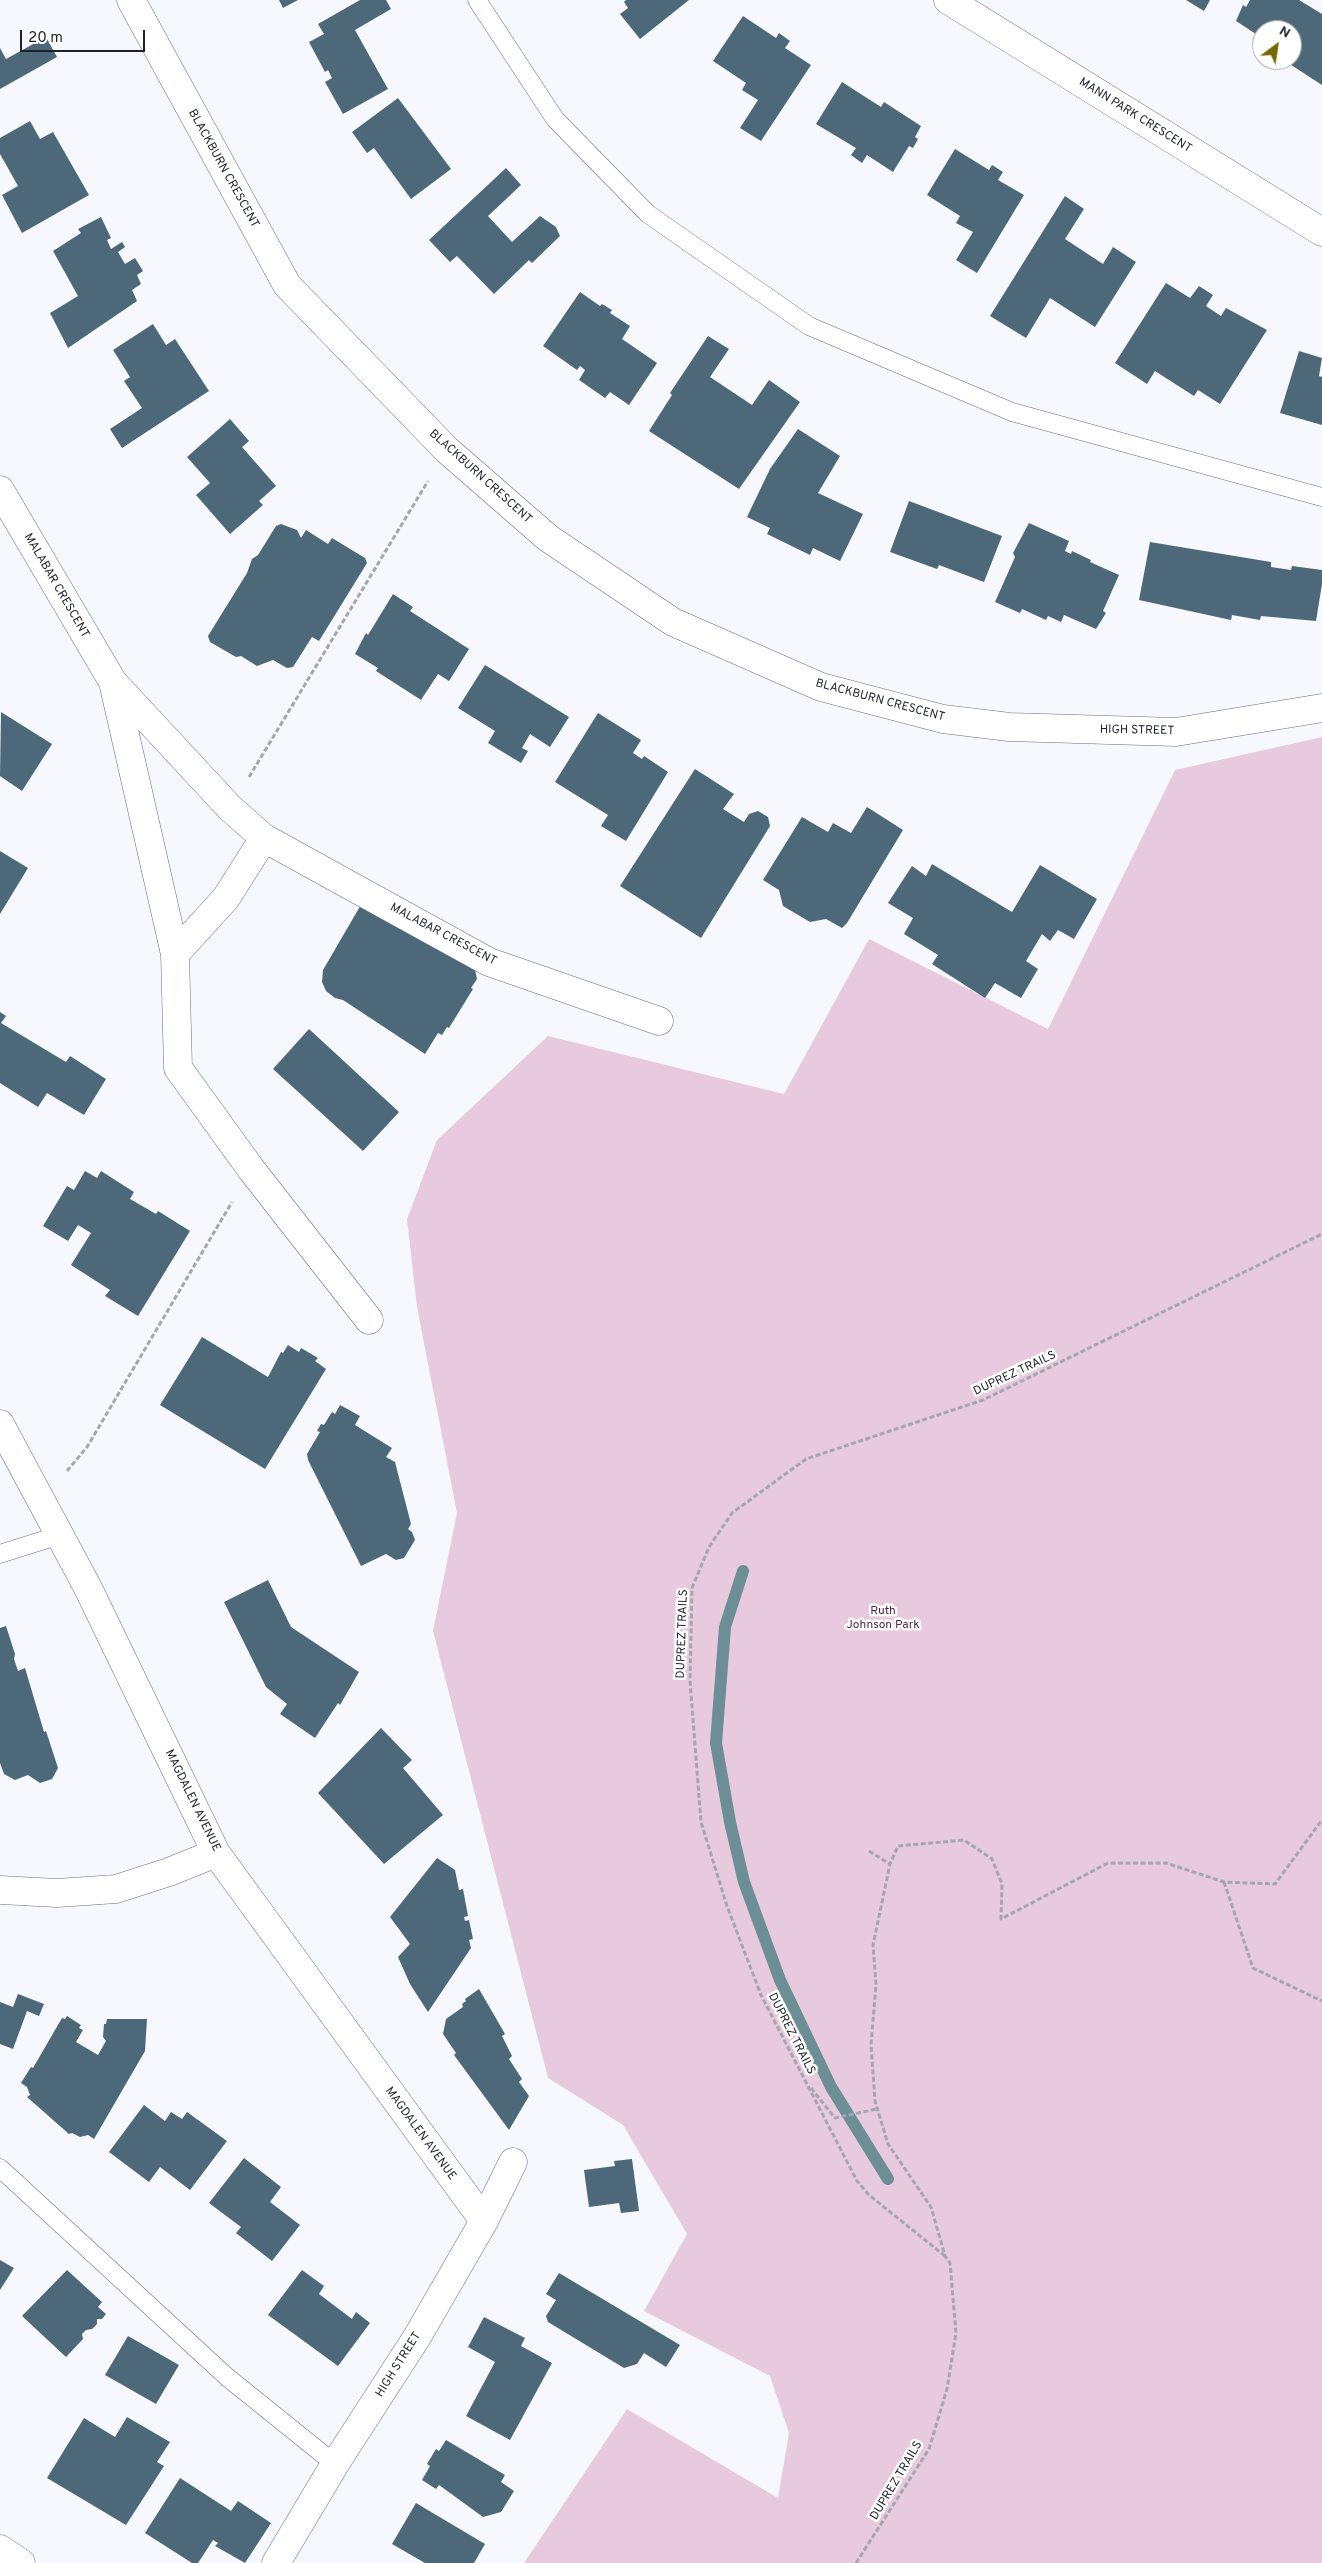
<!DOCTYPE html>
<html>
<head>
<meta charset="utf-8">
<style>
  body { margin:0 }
  #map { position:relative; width:1322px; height:2563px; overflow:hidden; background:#f6f8fe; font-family:Overpass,sans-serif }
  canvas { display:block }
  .north { position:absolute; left:1252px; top:20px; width:50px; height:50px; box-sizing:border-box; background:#fff; border:1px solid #a5a7ab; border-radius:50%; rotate:31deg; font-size:14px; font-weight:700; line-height:20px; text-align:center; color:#1f222d }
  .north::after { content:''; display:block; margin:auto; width:18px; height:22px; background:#756901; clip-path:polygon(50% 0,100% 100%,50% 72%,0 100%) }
  .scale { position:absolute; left:20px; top:30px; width:125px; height:22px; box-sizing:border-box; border:2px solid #1f222d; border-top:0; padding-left:6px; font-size:15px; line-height:18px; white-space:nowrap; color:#1f222d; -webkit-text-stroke:4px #fff; paint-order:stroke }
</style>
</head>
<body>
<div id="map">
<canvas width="1322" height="2563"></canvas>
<div class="north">N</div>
<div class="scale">20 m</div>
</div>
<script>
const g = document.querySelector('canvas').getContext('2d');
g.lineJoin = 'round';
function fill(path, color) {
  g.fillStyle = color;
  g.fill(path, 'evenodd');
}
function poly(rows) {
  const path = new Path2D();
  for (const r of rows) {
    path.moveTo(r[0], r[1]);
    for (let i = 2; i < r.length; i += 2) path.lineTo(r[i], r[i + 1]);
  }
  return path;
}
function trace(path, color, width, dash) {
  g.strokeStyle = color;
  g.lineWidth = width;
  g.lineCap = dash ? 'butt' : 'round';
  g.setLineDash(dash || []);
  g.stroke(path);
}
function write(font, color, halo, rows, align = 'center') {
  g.font = font + ' Overpass,sans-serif';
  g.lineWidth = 5;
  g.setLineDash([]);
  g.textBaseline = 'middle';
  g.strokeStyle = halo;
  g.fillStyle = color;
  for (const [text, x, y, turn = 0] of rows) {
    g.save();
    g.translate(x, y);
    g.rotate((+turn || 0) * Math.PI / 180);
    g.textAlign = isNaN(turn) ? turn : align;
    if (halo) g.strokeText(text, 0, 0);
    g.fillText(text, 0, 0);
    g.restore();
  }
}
fill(poly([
  [1322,737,1322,2563,524,2563,627,2409,778,2498,789,2433,770,2376,644,2311,687,2234,623,2125,548,2078,433,1631,457,1513,417,1307,407,1219,437,1140,548,1036,784,1094,869,939,1048,1029,1175,770]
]), '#e7cadd');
trace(poly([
  [743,1571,725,1627,716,1743,730,1822,744,1882,780,1980,831,2087,888,2179]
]), '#6c8f95', 12);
fill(poly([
  [279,0,298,0,283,8],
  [360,0,386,0,391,9,355,30,388,89,343,114,325,82,332,78,328,70,325,72,309,42,324,34,318,24],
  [626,0,689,0,640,39,620,14,628,8,624,2],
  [1186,0,1210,0,1204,11],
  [1250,0,1299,0,1322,14,1322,85,1285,61,1292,60,1292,30,1262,30,1262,38,1236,21,1243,5,1246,7],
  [743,16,776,38,779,33,790,41,785,48,811,65,761,141,740,128,758,100,742,90,746,83,713,61],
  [46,37,57,57,0,89,0,48,6,59],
  [842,82,881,107,884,102,921,126,915,137,918,139,913,148,909,146,893,172,867,155,862,163,851,155,856,148,816,124],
  [398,98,451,169,411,199,374,148,367,153,352,132],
  [30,121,40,139,53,132,89,195,22,233,2,195,18,186,0,154,0,138],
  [955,149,989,170,992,165,1003,172,998,180,1024,195,977,273,956,260,973,232,956,223,960,216,927,195],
  [506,168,521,185,488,216,512,242,540,216,556,227,560,236,532,263,529,260,494,294,457,256,450,262,429,240],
  [1065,196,1084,209,1065,239,1103,264,1113,247,1136,262,1095,327,1050,298,1026,338,990,316],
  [101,217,111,238,107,240,111,249,122,242,125,247,118,252,125,264,135,258,143,271,137,275,141,284,132,290,137,301,68,348,50,313,78,296,53,251,81,233,78,229],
  [1166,283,1190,298,1199,286,1213,295,1206,306,1221,316,1226,308,1267,330,1220,404,1198,390,1194,396,1155,371,1147,384,1115,363],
  [580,292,600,306,602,304,612,310,610,313,630,326,622,339,657,363,629,405,610,392,605,398,579,380,585,370,580,366,577,370,543,346],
  [153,324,166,345,175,339,209,391,122,448,110,429,142,408,124,381,130,377,113,350],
  [708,336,729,349,710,377,752,405,769,380,800,402,739,489,649,431,672,395,670,393],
  [1299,351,1322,358,1319,376,1322,377,1322,425,1280,413],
  [230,419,249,441,242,447,276,486,259,501,263,505,230,534,196,495,210,483,187,457],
  [798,429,840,456,818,493,863,514,840,561,813,548,810,555,767,534,770,528,747,517,770,469],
  [909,501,1002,536,984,582,939,565,937,569,890,552],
  [1029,523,1069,541,1065,551,1071,554,1072,551,1091,560,1090,562,1119,575,1103,611,1106,613,1096,629,1064,615,1061,622,1048,616,1046,620,1022,609,1020,613,995,602,1015,557,1013,553],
  [281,524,297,530,301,538,306,530,328,544,332,538,365,558,367,563,319,641,312,637,293,667,287,668,273,660,257,666,241,656,236,657,210,642,208,636,247,573,252,559,258,555,276,526],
  [1150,542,1271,562,1271,567,1291,570,1292,566,1322,570,1322,584,1316,621,1261,616,1260,620,1232,615,1231,620,1139,600],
  [393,594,413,607,410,611,469,649,449,681,438,674,421,700,376,671,378,668,355,654,366,633,368,635],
  [485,665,569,717,550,747,530,734,522,748,528,751,521,763,488,743,495,731,458,708],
  [1,712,52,744,22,791,0,776],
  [598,713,641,740,633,753,642,759,644,756,668,772,626,841,601,826,608,815,555,782],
  [695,769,734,794,723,809,744,822,749,814,758,811,768,817,770,826,701,938,620,886],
  [867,807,903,830,847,923,842,928,826,919,810,922,783,906,779,890,763,880,802,817,828,832,833,823,851,833],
  [0,851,28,868,0,914],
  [932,864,1012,912,1040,865,1097,899,1074,939,1058,930,1050,941,1042,934,1026,961,1038,969,1021,998,995,983,985,998,932,964,938,955,904,934,913,918,888,903,912,866,926,876],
  [362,903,423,939,422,941,433,947,435,946,475,970,477,979,471,988,473,989,449,1028,447,1027,442,1035,438,1033,425,1054,343,1000,335,998,326,991,322,982,323,970],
  [0,1012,6,1016,1,1023,66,1062,70,1056,106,1079,84,1115,47,1093,38,1107,0,1083],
  [309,1029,399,1112,363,1151,273,1069],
  [85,1171,97,1178,101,1171,134,1192,130,1199,156,1214,158,1211,190,1231,138,1316,105,1296,110,1290,71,1265,91,1233,78,1225,68,1241,43,1226,67,1186,74,1190],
  [202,1337,268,1377,281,1352,283,1353,288,1345,299,1352,301,1348,318,1358,315,1361,326,1369,265,1469,160,1405],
  [340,1405,360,1416,355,1425,392,1448,386,1457,395,1462,411,1524,408,1529,412,1532,415,1540,404,1558,396,1560,386,1554,361,1566,308,1460,307,1454,320,1432,317,1431,321,1424,324,1425,332,1412,335,1414],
  [268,1580,291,1627,359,1672,340,1705,338,1703,315,1738,280,1714,287,1704,266,1687,224,1602],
  [6,1626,15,1654,14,1659,18,1671,25,1668,44,1732,46,1731,58,1768,52,1779,40,1783,28,1775,15,1780,4,1774,0,1763,0,1628],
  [381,1728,412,1760,403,1768,443,1815,384,1864,318,1793],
  [437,1858,455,1870,459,1890,463,1889,468,1916,464,1917,465,1921,469,1920,473,1939,469,1940,471,1948,428,2012,410,1984,398,1957,410,1944,390,1917],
  [479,1989,505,2034,502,2036,512,2056,509,2059,522,2079,519,2082,529,2096,509,2130,454,2055,456,2053,443,2034,446,2019,463,2007,462,2004,466,2001,465,1999],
  [18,1994,44,2004,39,2016,27,2011,13,2049,0,2044,0,2002,13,2007],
  [67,2016,81,2025,79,2028,83,2030,76,2042,98,2055,106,2041,103,2037,104,2024,106,2024,107,2019,147,2019,145,2051,94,2139,88,2135,80,2137,72,2133,69,2134,27,2097,30,2095,27,2087,21,2083,31,2067,33,2068,62,2018,65,2019],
  [144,2105,165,2121,171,2112,182,2119,187,2112,227,2141,190,2190,160,2167,149,2182,109,2152],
  [244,2158,281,2187,270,2202,300,2225,272,2261,236,2233,241,2227,209,2203],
  [632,2159,639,2211,621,2213,619,2203,589,2207,584,2170,615,2166,614,2161],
  [0,2260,14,2268,0,2290],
  [67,2270,102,2302,98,2307,106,2314,102,2319,97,2319,97,2324,92,2329,86,2330,82,2334,83,2339,66,2357,22,2316],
  [302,2270,324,2286,319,2294,352,2319,356,2312,370,2323,338,2366,268,2315],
  [559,2273,680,2345,666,2367,644,2353,637,2364,624,2368,548,2322,546,2316,556,2300,546,2294],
  [484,2317,525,2338,521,2346,552,2363,510,2440,466,2416,495,2362,468,2347],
  [128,2336,179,2365,156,2404,105,2375],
  [127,2417,170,2442,157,2462,164,2466,126,2525,47,2478,84,2418,115,2437],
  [446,2440,505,2475,501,2482,514,2491,501,2512,483,2517,439,2485,436,2489,422,2480,430,2466,427,2464,436,2449,439,2451],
  [180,2478,231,2511,238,2501,271,2523,245,2563,215,2546,218,2543,213,2540,198,2563,192,2563,145,2533],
  [416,2503,485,2544,474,2563,425,2563,392,2544]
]), '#4d6879');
const service = poly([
  [477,0,555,119,648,214,809,326,1012,412,1322,497],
  [0,1554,60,1535],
  [0,2168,227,2377,335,2464]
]);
const minor = poly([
  [131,0,287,285,447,450,548,538,673,622,821,687,943,719,1009,727,1176,732,1322,708],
  [948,0,1322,232],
  [0,490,113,682,230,808,264,838,226,898,175,954,113,682],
  [264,838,489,962,659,1021],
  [175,954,178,1068,251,1169,369,1320],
  [0,1424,88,1588,216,1853,484,2221],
  [0,1890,57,1893,116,1889,169,1872,216,1853],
  [0,2549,21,2563],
  [276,2563,335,2464,417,2337,484,2221,513,2162]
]);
trace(service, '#666e88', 19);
trace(minor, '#666e88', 29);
trace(poly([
  [249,777,428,481],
  [67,1471,87,1447,232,1202],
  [869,1851,890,1864],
  [1224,1882,1253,1968,1322,2001],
  [811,2088,835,2118,877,2109],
  [945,2256,869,2195,857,2181,761,1995,727,1906,701,1822,690,1681,692,1588,709,1547,732,1513,806,1459,983,1400,1322,1234],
  [856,2563,929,2449,947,2389,956,2333,950,2263,945,2256,931,2207,888,2144,875,2101,871,2045,876,1985,873,1945,890,1864,898,1846,964,1840,992,1859,1002,1884,1001,1919,1108,1863,1166,1863,1224,1882,1275,1884,1322,1820]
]), '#a4a7af', 3, [5, 2.5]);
trace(service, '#fff', 18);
trace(minor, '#fff', 28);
write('12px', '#1f222d', '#fff', [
  ["MANN PARK CRESCENT",1135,116,32],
  ["BLACKBURN CRESCENT",223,169,61],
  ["BLACKBURN CRESCENT",480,477,42],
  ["MALABAR CRESCENT",56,586,60],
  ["BLACKBURN CRESCENT",880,701,15],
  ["HIGH STREET",1137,731,1],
  ["MALABAR CRESCENT",443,935,28],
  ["DUPREZ TRAILS",1015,1374,-25],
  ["DUPREZ TRAILS",683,1634,-88],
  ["MAGDALEN AVENUE",192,1801,64],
  ["DUPREZ TRAILS",791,2034,63],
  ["MAGDALEN AVENUE",420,2134,54],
  ["HIGH STREET",399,2365,-58],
  ["DUPREZ TRAILS",897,2481,-59]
]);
write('12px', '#522546', '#fff', [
  ["Ruth",883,1612],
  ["Johnson Park",883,1626]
]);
</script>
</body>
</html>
